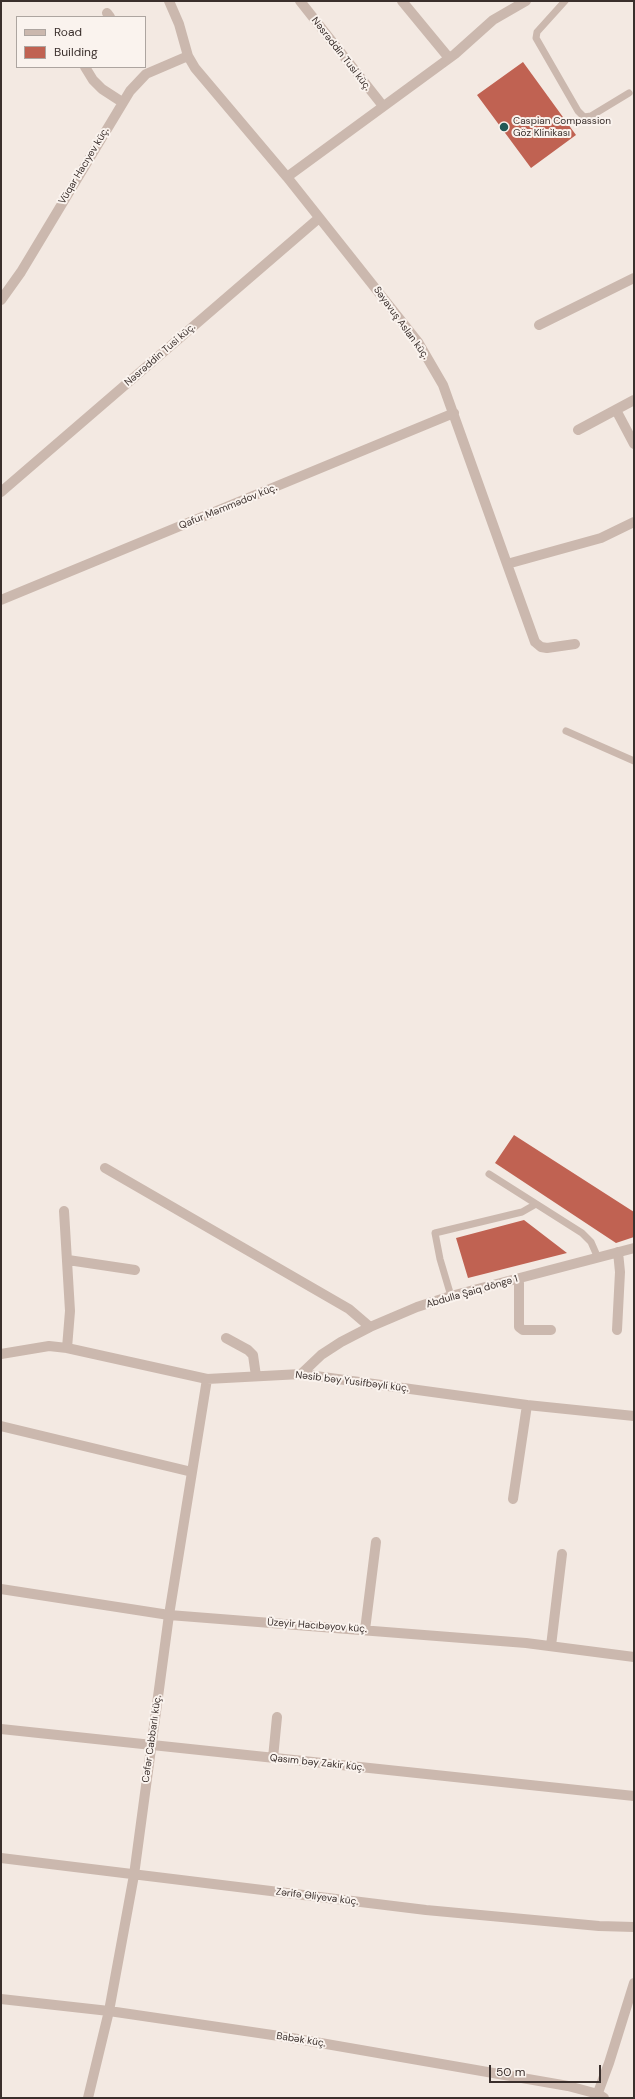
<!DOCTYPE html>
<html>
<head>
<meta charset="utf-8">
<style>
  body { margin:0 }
  #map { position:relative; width:635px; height:2099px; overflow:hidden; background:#f3e9e2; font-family:"DM Sans",sans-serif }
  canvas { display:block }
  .frame { position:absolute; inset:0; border:2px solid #3a2f2c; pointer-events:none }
  .legend { position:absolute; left:16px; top:16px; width:130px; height:52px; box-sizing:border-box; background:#faf3ee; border:1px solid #ada5a0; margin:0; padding:5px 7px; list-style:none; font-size:12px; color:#3a2f2c }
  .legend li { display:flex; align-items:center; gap:8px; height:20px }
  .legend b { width:20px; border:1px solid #ada5a0 }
  .scale { position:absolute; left:489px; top:2065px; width:112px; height:18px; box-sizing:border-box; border:2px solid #3a2f2c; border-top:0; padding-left:5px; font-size:12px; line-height:14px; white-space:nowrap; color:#3a2f2c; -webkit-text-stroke:3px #faf3ee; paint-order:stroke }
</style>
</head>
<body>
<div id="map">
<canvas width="635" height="2099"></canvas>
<div class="frame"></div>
<ul class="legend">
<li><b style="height:5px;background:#cbb8ae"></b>Road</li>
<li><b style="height:11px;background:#c06252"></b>Building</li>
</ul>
<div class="scale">50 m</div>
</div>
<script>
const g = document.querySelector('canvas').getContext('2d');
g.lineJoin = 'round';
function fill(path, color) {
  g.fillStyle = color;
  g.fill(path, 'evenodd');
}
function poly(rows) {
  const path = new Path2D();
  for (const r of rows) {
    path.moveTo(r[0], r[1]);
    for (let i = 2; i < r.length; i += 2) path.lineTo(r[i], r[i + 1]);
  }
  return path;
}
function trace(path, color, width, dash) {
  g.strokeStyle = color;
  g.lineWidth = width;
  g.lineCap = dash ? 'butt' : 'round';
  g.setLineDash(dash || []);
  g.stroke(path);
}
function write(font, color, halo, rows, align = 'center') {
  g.font = font + ' "DM Sans",sans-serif';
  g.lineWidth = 4;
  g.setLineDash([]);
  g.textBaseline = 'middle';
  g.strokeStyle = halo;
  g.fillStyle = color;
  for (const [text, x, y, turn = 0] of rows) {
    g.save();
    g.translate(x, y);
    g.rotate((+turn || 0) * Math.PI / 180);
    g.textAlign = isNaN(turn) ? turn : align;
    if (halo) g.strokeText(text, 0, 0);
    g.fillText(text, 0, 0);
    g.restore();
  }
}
fill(poly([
  [523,62,576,135,531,168,477,95],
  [514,1135,634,1212,634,1237,616,1243,495,1163],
  [524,1220,567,1253,468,1278,456,1238]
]), '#c06252');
trace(poly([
  [565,1,537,32,536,38,578,111,584,117,591,116,629,93],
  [566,731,634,761],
  [489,1174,582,1233,591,1242,598,1258],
  [451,1296,440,1259,435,1233,522,1212,536,1204]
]), '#cbb8ae', 7);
trace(poly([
  [169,1,179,24,188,56,195,68,287,177,418,342,443,385,507,564,601,538,634,522],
  [300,1,383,106],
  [402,1,449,58],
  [107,13,110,17],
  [85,67,93,80,102,89,122,102],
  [287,177,455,54,493,20,526,1],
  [1,300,21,272,130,91,146,74,188,56],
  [539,325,634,278],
  [616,410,634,444],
  [578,430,634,400],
  [1,492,319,218],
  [507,564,535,642,541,647,547,648,575,644],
  [1,600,454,413],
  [105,1168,349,1309,370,1327],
  [64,1211,70,1311,67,1348],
  [68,1260,135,1270],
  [519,1279,519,1327,523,1330,551,1330],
  [617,1330,620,1272,618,1252],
  [226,1338,248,1350,253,1355,256,1376],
  [1,1354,49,1346,67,1348,207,1379,301,1374,527,1405,634,1416],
  [301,1374,321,1355,341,1342,370,1327,417,1307,451,1296,634,1248],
  [1,1426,192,1472],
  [513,1499,527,1405],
  [1,1589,169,1615,526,1643,634,1657],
  [365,1630,376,1542],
  [551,1646,562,1554],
  [1,1729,634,1796],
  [273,1758,277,1717],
  [1,1858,426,1910,599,1926,634,1927],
  [1,1999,109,2011,286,2037,568,2086,598,2094,604,2098],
  [88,2098,109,2011,134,1875,169,1615,207,1379],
  [596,2098,609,2063,634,1983]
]), '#cbb8ae', 10);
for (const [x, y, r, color] of [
  [504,127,5,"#235957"]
]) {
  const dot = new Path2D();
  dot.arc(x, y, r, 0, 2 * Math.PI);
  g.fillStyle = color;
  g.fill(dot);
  trace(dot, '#faf3ee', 1.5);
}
write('10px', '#3a2f2c', '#faf3ee', [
  ["Nəsrəddin Tusi küç.",341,54,52],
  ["Vüqar Hacıyev küç.",84,166,-59],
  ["Səyavuş Aslan küç.",401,323,54],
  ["Nəsrəddin Tusi küç.",160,355,-41],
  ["Qafur Məmmədov küç.",228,507,-22],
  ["Abdulla Şaiq döngə 1",472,1292,-16],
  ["Nəsib bəy Yusifbəyli küç.",352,1382,7],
  ["Üzeyir Hacıbəyov küç.",317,1626,4],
  ["Cəfər Cabbarlı küç.",152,1739,-82],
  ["Qasım bəy Zakir küç.",317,1763,6],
  ["Zərifə Əliyeva küç.",317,1897,7],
  ["Babək küç.",301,2040,9]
]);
write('10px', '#3a2f2c', '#faf3ee', [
  ["Caspian Compassion",513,121],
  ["Göz Klinikası",513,133]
], 'left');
</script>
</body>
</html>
